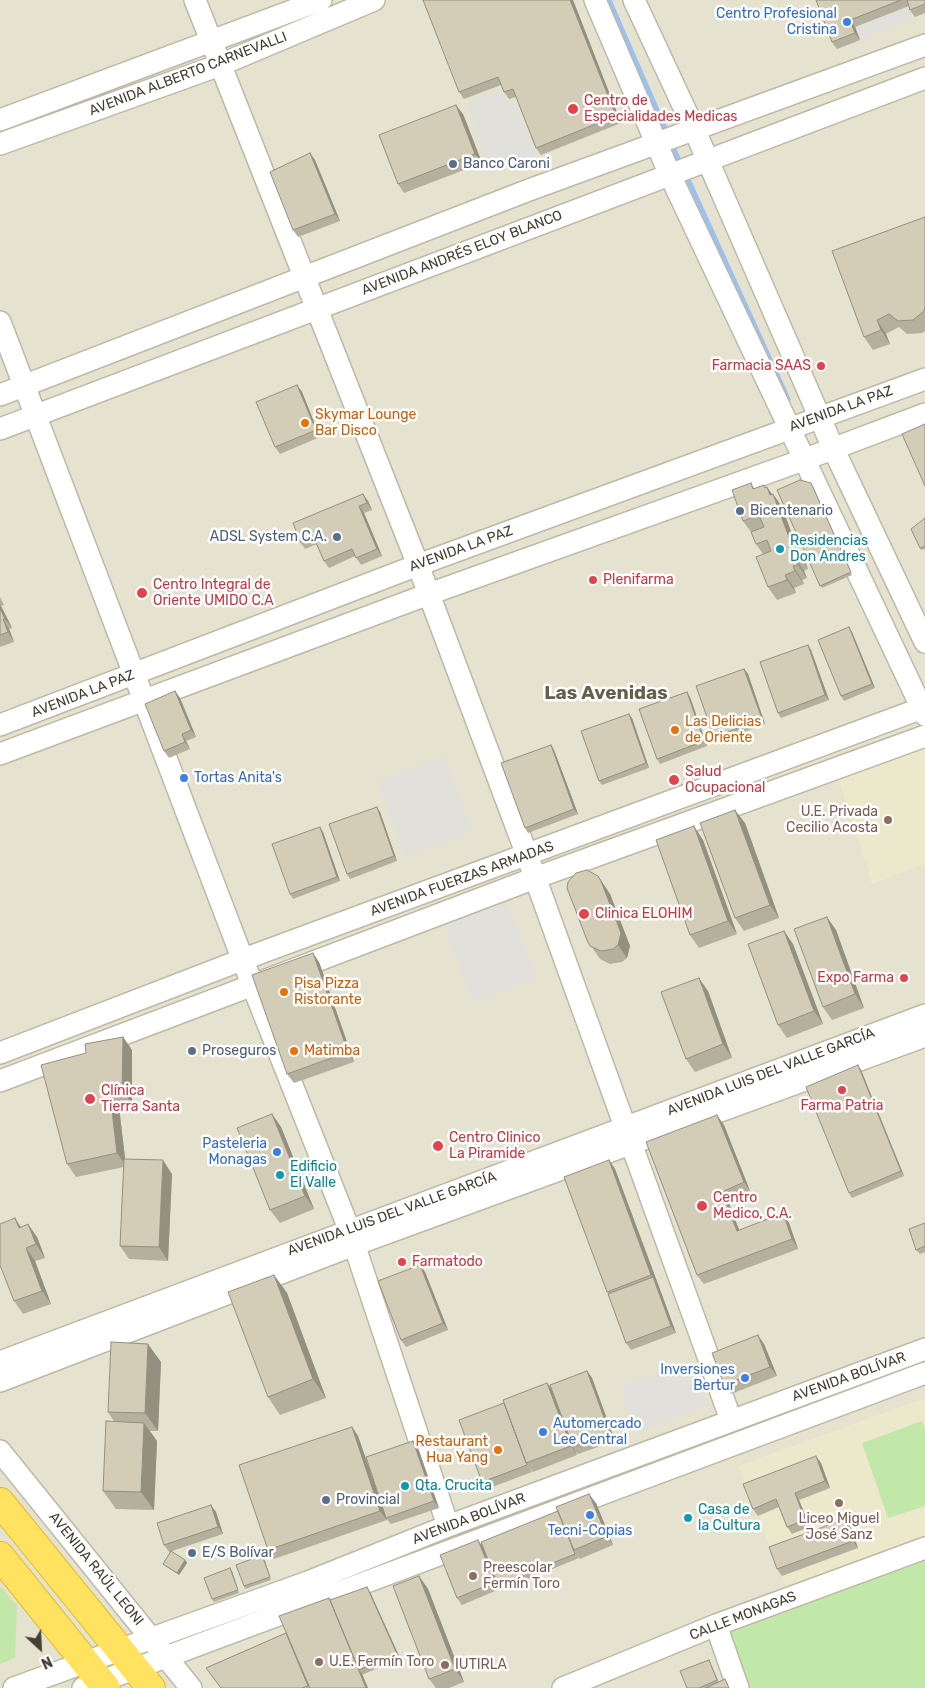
<!DOCTYPE html>
<html>
<head>
<meta charset="utf-8">
<style>
  body { margin:0 }
  #map { position:relative; width:925px; height:1688px; overflow:hidden; background:#f2f0e2; font-family:Rubik,sans-serif }
  canvas { display:block }
  .north { position:absolute; left:15px; top:1623px; width:50px; height:50px; -webkit-text-stroke:4px #fff; paint-order:stroke; rotate:155deg; font-size:14px; font-weight:700; line-height:20px; text-align:center; color:#433f33 }
  .north::after { content:''; display:block; margin:auto; width:18px; height:22px; background:#433f33; clip-path:polygon(50% 0,100% 100%,50% 72%,0 100%) }
</style>
</head>
<body>
<div id="map">
<canvas width="925" height="1688"></canvas>
<div class="north">N</div>
</div>
<script>
const g = document.querySelector('canvas').getContext('2d');
g.lineJoin = 'round';
function fill(path, color) {
  g.fillStyle = color;
  g.fill(path, 'evenodd');
}
function poly(rows) {
  const path = new Path2D();
  for (const r of rows) {
    path.moveTo(r[0], r[1]);
    for (let i = 2; i < r.length; i += 2) path.lineTo(r[i], r[i + 1]);
  }
  return path;
}
function trace(path, color, width, dash) {
  g.strokeStyle = color;
  g.lineWidth = width;
  g.lineCap = dash ? 'butt' : 'round';
  g.setLineDash(dash || []);
  g.stroke(path);
}
function write(font, color, halo, rows, align = 'center') {
  g.font = font + ' Rubik,sans-serif';
  g.lineWidth = 5;
  g.setLineDash([]);
  g.textBaseline = 'middle';
  g.strokeStyle = halo;
  g.fillStyle = color;
  for (const [text, x, y, turn = 0] of rows) {
    g.save();
    g.translate(x, y);
    g.rotate((+turn || 0) * Math.PI / 180);
    g.textAlign = isNaN(turn) ? turn : align;
    if (halo) g.strokeText(text, 0, 0);
    g.fillText(text, 0, 0);
    g.restore();
  }
}
fill(poly([
  [0,0,925,0,925,1688,0,1688]
]), '#e6e2d0');
fill(poly([
  [925,745,925,864,872,884,837,775],
  [925,1398,925,1540,787,1590,738,1466]
]), '#ece8cb');
fill(poly([
  [922,1421,925,1428,925,1506,888,1518,862,1443],
  [925,1548,925,1688,740,1688,716,1625],
  [0,1586,17,1606,15,1658,0,1664]
]), '#c2e8a9');
fill(poly([
  [911,5,915,17,860,40,855,27],
  [501,89,507,104,515,101,538,156,492,174,473,129,476,127,467,103],
  [444,756,473,832,406,857,377,782],
  [502,891,536,978,473,1002,440,914],
  [692,1361,708,1405,637,1432,620,1387]
]), '#e2e0db');
trace(poly([
  [609,0,667,133],
  [671,143,681,165],
  [686,175,788,399]
]), '#9bc1f2', 5);
const minor = poly([
  [195,0,418,565,527,855,731,1420],
  [595,0,670,175,925,715],
  [634,0,695,131,833,448,925,642],
  [0,120,321,0],
  [0,144,220,65,374,0],
  [0,322,252,984,349,1229,448,1526],
  [0,395,529,190,925,45],
  [0,429,925,78],
  [0,725,418,565,925,379],
  [0,754,429,594,803,460,925,414],
  [0,1053,244,959,925,707],
  [0,1081,535,878,925,736],
  [0,1362,925,1015],
  [0,1381,354,1245,925,1036],
  [0,1451,191,1688],
  [716,1625,738,1688],
  [14,1688,308,1582,448,1526,925,1349],
  [83,1688,925,1373],
  [563,1688,716,1625,925,1548]
]);
const highway = poly([
  [0,1502,151,1688],
  [0,1556,106,1688]
]);
trace(minor, '#bdb9a5', 24);
trace(highway, '#e2bb2c', 30);
trace(minor, '#fff', 21);
trace(highway, '#ffe360', 28);
fill(poly([
  [573,0,621,123,541,155,536,148,516,97,509,99,504,92,501,85,464,99,459,92],
  [816,0,925,0,925,13,915,17,910,10,909,6,855,27,860,40,837,49,832,42],
  [463,114,482,163,404,193,398,184],
  [310,153,315,160,340,221,298,237,293,230],
  [925,217,925,331,922,333,907,334,899,327,886,334,890,344,873,350,864,337],
  [297,385,302,392,320,437,280,454,275,447],
  [751,483,754,488,766,488,772,494,782,507,796,545,801,552,808,569,804,571,807,578,802,580,804,584,794,588,796,593,777,600,768,587,763,554,756,544,751,532,743,521],
  [813,486,852,575,822,588,820,586],
  [368,501,372,510,364,513,382,556,361,565,355,556,329,568,324,561,317,544,305,549,300,542],
  [925,518,925,549,921,550,920,548],
  [0,597,4,605,1,606,12,628,9,629,14,642,0,647],
  [852,632,875,688,844,701,841,696],
  [808,645,811,650,829,700,781,718,778,713],
  [744,669,748,674,765,724,718,742,714,737],
  [175,691,180,698,196,737,186,741,190,749,169,758,164,751],
  [687,692,690,697,707,746,660,764,657,759],
  [632,718,649,768,602,785,599,781],
  [551,745,554,750,578,814,528,833,525,828],
  [380,812,397,861,350,879,347,874],
  [745,823,779,918,744,931,735,918],
  [323,832,340,881,293,899,290,894],
  [703,840,737,934,699,948,690,935],
  [598,876,610,894,630,946,627,958,622,962,610,964,600,959,587,940],
  [836,930,864,1008,832,1020,823,1007],
  [793,944,823,1024,787,1038,778,1025],
  [319,962,354,1062,294,1083,287,1074],
  [708,991,732,1058,695,1072,686,1059],
  [123,1037,132,1050,132,1104,119,1107,125,1159,172,1174,168,1261,129,1259,120,1246,124,1167,76,1177,67,1164,86,1053],
  [858,1065,861,1070,904,1176,852,1198,849,1193],
  [272,1114,281,1127,314,1209,280,1223,270,1210],
  [724,1125,750,1191,728,1201,739,1230,789,1223,798,1249,704,1284,697,1275],
  [609,1160,615,1169,676,1333,631,1350,626,1343,608,1294,607,1292],
  [925,1223,925,1252,920,1254,916,1250],
  [21,1227,37,1237,45,1258,35,1261,51,1304,23,1314,14,1301],
  [425,1272,448,1330,406,1347,401,1340],
  [274,1275,287,1293,326,1398,280,1415,268,1397],
  [764,1344,777,1376,731,1394,724,1385],
  [161,1362,158,1431,150,1431,157,1441,154,1510,116,1509,103,1491,114,1421,108,1412],
  [587,1371,592,1378,615,1441,578,1454,576,1452,577,1455,533,1472,530,1468,532,1472,487,1489,482,1482,504,1403,547,1383,552,1390],
  [352,1427,358,1436,387,1520,274,1559,268,1550],
  [418,1448,439,1508,391,1524,386,1518],
  [821,1463,830,1488,799,1500,810,1527,792,1534,787,1527,779,1507,758,1516,753,1509],
  [596,1503,613,1545,580,1559,577,1554,579,1558,501,1590,500,1588,500,1589,462,1605,457,1598,481,1544],
  [216,1512,223,1534,169,1552,164,1545],
  [850,1526,858,1548,782,1576,777,1569],
  [264,1558,271,1580,245,1589,244,1586],
  [185,1560,187,1563,179,1575,165,1566,163,1564],
  [232,1571,239,1593,214,1602,212,1599],
  [419,1576,428,1589,464,1682,449,1688,436,1688,429,1679],
  [370,1592,400,1658,362,1675,362,1674,368,1688,221,1688,206,1668,286,1633,329,1598,330,1600],
  [709,1660,719,1682,727,1682,729,1688,687,1688]
]), '#b5b09d');
fill(poly([
  [570,0,573,0,621,123,616,116],
  [850,20,855,27,860,40,855,33],
  [456,105,463,114,482,163,475,154],
  [310,153,315,160,340,221,335,214],
  [877,320,886,334,890,344,881,330],
  [297,385,302,392,320,437,316,430],
  [764,485,770,495,767,487,774,497,773,494,782,507,796,545,801,552,808,569,799,556,790,540],
  [363,494,368,501,372,510,367,503],
  [359,506,364,513,382,556,377,549],
  [795,558,804,571,807,578,798,565],
  [793,566,802,580,804,584,795,571],
  [785,575,794,588,796,593,787,580],
  [0,604,12,628,5,619,0,608],
  [3,619,9,629,14,642,8,632],
  [849,627,852,632,875,688,872,684],
  [808,645,811,650,829,700,825,695],
  [744,669,748,674,765,724,762,719],
  [175,691,180,698,196,737,191,730],
  [687,692,690,697,707,746,704,741],
  [629,714,632,718,649,768,646,763],
  [182,734,186,741,190,749,185,742],
  [551,745,554,750,578,814,574,809],
  [377,807,380,812,397,861,394,856],
  [735,810,745,823,779,918,770,905],
  [694,826,703,840,737,934,728,921],
  [320,827,323,832,340,881,337,877],
  [598,876,610,894,630,946,627,958,618,945],
  [827,917,836,930,864,1008,855,994],
  [784,931,793,944,823,1024,814,1011],
  [313,953,319,962,354,1062,348,1052],
  [699,978,708,991,732,1058,723,1044],
  [123,1037,132,1050,132,1104,122,1091],
  [858,1065,861,1070,904,1176,901,1171],
  [110,1094,119,1107,126,1166,117,1153],
  [272,1114,281,1127,314,1209,305,1196],
  [717,1115,724,1125,750,1191,744,1182],
  [163,1160,172,1174,168,1261,159,1247],
  [609,1160,615,1169,658,1284,651,1275],
  [722,1192,728,1201,743,1240,737,1231],
  [783,1213,789,1223,798,1249,792,1239],
  [15,1218,24,1232,19,1228],
  [28,1224,37,1237,45,1258,36,1244],
  [26,1248,35,1261,51,1304,42,1291],
  [420,1265,425,1272,448,1330,443,1323],
  [274,1275,287,1293,326,1398,313,1379],
  [653,1277,658,1284,676,1333,671,1326],
  [758,1335,764,1344,777,1376,770,1367],
  [148,1344,161,1362,158,1431,145,1413],
  [587,1371,592,1378,615,1441,610,1434],
  [547,1383,554,1392,573,1447,577,1455,571,1446],
  [144,1423,157,1441,154,1510,141,1492],
  [352,1427,358,1436,387,1520,380,1511],
  [413,1441,418,1448,439,1508,434,1501],
  [816,1456,821,1463,830,1488,825,1481],
  [795,1493,799,1500,810,1527,805,1520],
  [589,1494,596,1503,613,1545,607,1536],
  [211,1505,216,1512,223,1534,218,1527],
  [845,1519,850,1526,858,1548,853,1541],
  [478,1540,483,1547,498,1585,500,1589,495,1582],
  [262,1555,264,1558,271,1580,270,1577],
  [185,1560,187,1563,179,1575,177,1573],
  [230,1568,232,1571,239,1593,238,1590],
  [419,1576,428,1589,464,1682,455,1669],
  [367,1587,370,1592,400,1658,397,1654],
  [329,1598,334,1605,359,1670,362,1674,368,1688,366,1688]
]), '#949080');
const building = poly([
  [423,0,570,0,616,116,536,148,513,89,504,92,498,77,459,92,423,0],
  [816,0,901,0,850,20,855,33,832,42,816,0],
  [907,0,925,0,925,4,910,10,907,0],
  [456,105,475,154,398,184,379,135,456,105],
  [310,153,335,214,293,230,270,172,310,153],
  [925,217,925,307,924,311,913,320,898,321,889,314,877,320,881,330,864,337,832,251,925,217],
  [297,385,316,430,275,447,256,402,297,385],
  [925,424,925,486,902,434,925,424],
  [800,480,811,483,851,572,820,586,777,490,800,480],
  [751,483,753,489,764,485,765,488,767,487,770,495,773,494,790,540,792,539,799,556,795,558,798,565,793,566,795,571,785,575,787,580,768,587,756,557,771,551,767,540,756,544,751,532,764,527,759,515,743,521,732,490,751,483],
  [363,494,367,503,359,506,377,549,356,558,352,549,324,561,313,536,300,542,293,523,363,494],
  [925,518,925,546,920,548,911,529,925,518],
  [0,608,5,619,3,619,8,632,0,635,0,608],
  [849,627,872,684,841,696,818,640,849,627],
  [808,645,825,695,778,713,760,662,808,645],
  [744,669,762,719,714,737,696,686,744,669],
  [175,691,191,730,182,734,185,742,164,751,145,704,175,691],
  [687,692,704,741,657,759,639,709,687,692],
  [629,714,646,763,599,781,581,731,629,714],
  [551,745,574,809,525,828,501,763,551,745],
  [377,807,394,856,347,874,329,824,377,807],
  [735,810,770,905,735,918,700,823,735,810],
  [694,826,728,921,690,935,656,840,694,826],
  [320,827,337,877,290,894,272,844,320,827],
  [587,870,598,876,601,881,621,933,618,945,613,949,601,951,590,946,587,940,567,888,568,882,576,873,587,870],
  [827,917,855,994,823,1007,794,929,827,917],
  [784,931,814,1011,778,1025,748,944,784,931],
  [313,953,348,1052,287,1074,252,975,313,953],
  [699,978,723,1044,686,1059,661,992,699,978],
  [123,1037,122,1091,110,1094,117,1153,67,1164,41,1065,86,1053,85,1044,123,1037],
  [858,1065,901,1171,849,1193,806,1087,858,1065],
  [272,1114,305,1196,270,1210,237,1128,272,1114],
  [717,1115,744,1182,722,1192,737,1231,783,1213,792,1239,697,1275,646,1142,717,1115],
  [124,1159,163,1160,159,1247,120,1246,124,1159],
  [609,1160,651,1275,607,1292,564,1177,609,1160],
  [15,1218,19,1228,28,1224,36,1244,26,1248,42,1291,14,1301,0,1265,0,1224,15,1218],
  [925,1223,925,1246,916,1250,909,1229,925,1223],
  [420,1265,443,1323,401,1340,378,1281,420,1265],
  [274,1275,313,1379,268,1397,228,1292,274,1275],
  [653,1277,671,1326,626,1343,608,1294,653,1277],
  [758,1335,770,1367,724,1385,712,1353,758,1335],
  [111,1342,148,1344,145,1413,108,1412,111,1342],
  [587,1371,610,1434,573,1447,550,1385,587,1371],
  [547,1383,571,1446,526,1463,503,1400,547,1383],
  [504,1403,527,1465,482,1482,459,1420,504,1403],
  [106,1421,144,1423,141,1492,103,1491,106,1421],
  [352,1427,380,1511,268,1550,239,1465,352,1427],
  [413,1441,434,1501,386,1518,366,1457,413,1441],
  [816,1456,825,1481,795,1493,805,1520,787,1527,776,1499,753,1509,743,1484,816,1456],
  [589,1494,607,1536,574,1550,556,1507,589,1494],
  [211,1505,218,1527,164,1545,157,1523,211,1505],
  [558,1511,575,1554,498,1585,481,1542,558,1511],
  [845,1519,853,1541,777,1569,769,1547,845,1519],
  [478,1540,495,1582,457,1598,440,1555,478,1540],
  [171,1551,185,1560,177,1573,163,1564,171,1551],
  [262,1555,270,1577,244,1586,236,1565,262,1555],
  [230,1568,238,1590,212,1599,204,1578,230,1568],
  [419,1576,455,1669,429,1679,393,1586,419,1576],
  [367,1587,397,1654,359,1670,330,1600,367,1587],
  [329,1598,366,1688,309,1688,310,1688,279,1616,329,1598],
  [286,1633,308,1686,302,1688,221,1688,206,1668,286,1633],
  [709,1660,717,1680,699,1688,687,1688,680,1671,709,1660],
  [725,1679,729,1688,706,1688,725,1679]
]);
fill(building, '#d3cdb7');
trace(building, '#949080', 1);
for (const [x, y, r, color] of [
  [847,22,5,"#3f7fe0"],
  [573,109,6,"#e0444e"],
  [453,164,5,"#5c6f8a"],
  [821,366,5,"#e0444e"],
  [305,423,5,"#e8710a"],
  [740,511,5,"#5c6f8a"],
  [337,537,5,"#5c6f8a"],
  [780,549,5,"#0f9aa8"],
  [593,580,5,"#e0444e"],
  [142,593,6,"#e0444e"],
  [675,730,5,"#e8710a"],
  [184,778,5,"#3f7fe0"],
  [674,780,6,"#e0444e"],
  [888,820,5,"#8d6e63"],
  [584,914,6,"#e0444e"],
  [904,978,5,"#e0444e"],
  [284,992,5,"#e8710a"],
  [192,1051,5,"#5c6f8a"],
  [294,1051,5,"#e8710a"],
  [842,1090,5,"#e0444e"],
  [90,1099,6,"#e0444e"],
  [438,1146,6,"#e0444e"],
  [277,1152,5,"#3f7fe0"],
  [280,1175,5,"#0f9aa8"],
  [702,1206,6,"#e0444e"],
  [402,1262,5,"#e0444e"],
  [745,1378,5,"#3f7fe0"],
  [543,1432,5,"#3f7fe0"],
  [498,1450,5,"#e8710a"],
  [405,1486,5,"#0f9aa8"],
  [326,1500,5,"#5c6f8a"],
  [839,1503,5,"#8d6e63"],
  [590,1515,5,"#3f7fe0"],
  [688,1518,5,"#0f9aa8"],
  [192,1553,5,"#5c6f8a"],
  [473,1576,5,"#8d6e63"],
  [319,1662,5,"#8d6e63"],
  [445,1665,5,"#8d6e63"]
]) {
  const dot = new Path2D();
  dot.arc(x, y, r, 0, 2 * Math.PI);
  g.fillStyle = color;
  g.fill(dot);
  trace(dot, '#fff', 2);
}
write('14px', '#366cbe', '#fff', [
  ["Centro Profesional",837,14],
  ["Cristina",837,30],
  ["Tortas Anita's",194,778,"left"],
  ["Pasteleria",267,1144],
  ["Monagas",267,1160],
  ["Inversiones",735,1370],
  ["Bertur",735,1386],
  ["Automercado",553,1424,"left"],
  ["Lee Central",553,1440,"left"],
  ["Tecni-Copias",590,1531,"center"]
], 'right');
write('14px', '#433f33', '#fff', [
  ["AVENIDA ALBERTO CARNEVALLI",188,74,-21],
  ["AVENIDA ANDRÉS ELOY BLANCO",462,253,-21],
  ["AVENIDA LA PAZ",841,409,-20],
  ["AVENIDA LA PAZ",461,549,-20],
  ["AVENIDA LA PAZ",83,694,-21],
  ["AVENIDA FUERZAS ARMADAS",462,879,-20],
  ["AVENIDA LUIS DEL VALLE GARCÍA",771,1072,-21],
  ["AVENIDA LUIS DEL VALLE GARCÍA",392,1214,-20],
  ["AVENIDA BOLÍVAR",849,1377,-20],
  ["AVENIDA BOLÍVAR",469,1519,-21],
  ["AVENIDA RAÚL LEONI",96,1569,51],
  ["CALLE MONAGAS",743,1616,-21]
]);
write('14px', '#be3a42', '#fff', [
  ["Centro de",584,101],
  ["Especialidades Medicas",584,117],
  ["Farmacia SAAS",811,366,"right"],
  ["Plenifarma",603,580],
  ["Centro Integral de",153,585],
  ["Oriente UMIDO C.A",153,601],
  ["Salud",685,772],
  ["Ocupacional",685,788],
  ["Clinica ELOHIM",595,914],
  ["Expo Farma",894,978,"right"],
  ["Clínica",101,1091],
  ["Tierra Santa",101,1107],
  ["Farma Patria",842,1106,"center"],
  ["Centro Clinico",449,1138],
  ["La Piramide",449,1154],
  ["Centro",713,1198],
  ["Medico, C.A.",713,1214],
  ["Farmatodo",412,1262]
], 'left');
write('14px', '#4e5e75', '#fff', [
  ["Banco Caroni",463,164],
  ["Bicentenario",750,511],
  ["ADSL System C.A.",327,537,"right"],
  ["Proseguros",202,1051],
  ["Provincial",336,1500],
  ["E/S Bolívar",202,1553]
], 'left');
write('14px', '#c56008', '#fff', [
  ["Skymar Lounge",315,415],
  ["Bar Disco",315,431],
  ["Las Delicias",685,722],
  ["de Oriente",685,738],
  ["Pisa Pizza",294,984],
  ["Ristorante",294,1000],
  ["Matimba",304,1051],
  ["Restaurant",488,1442,"right"],
  ["Hua Yang",488,1458,"right"]
], 'left');
write('14px', '#0d838f', '#fff', [
  ["Residencias",790,541],
  ["Don Andres",790,557],
  ["Edificio",290,1167],
  ["El Valle",290,1183],
  ["Qta. Crucita",415,1486],
  ["Casa de",698,1510],
  ["la Cultura",698,1526]
], 'left');
write('14px', '#785e54', '#fff', [
  ["U.E. Privada",878,812,"right"],
  ["Cecilio Acosta",878,828,"right"],
  ["Liceo Miguel",839,1519,"center"],
  ["José Sanz",839,1535,"center"],
  ["Preescolar",483,1568],
  ["Fermín Toro",483,1584],
  ["U.E. Fermín Toro",329,1662],
  ["IUTIRLA",455,1665]
], 'left');
write('bold 19px', '#665f4a', '#fff', [
  ["Las Avenidas",606,694]
]);
</script>
</body>
</html>
